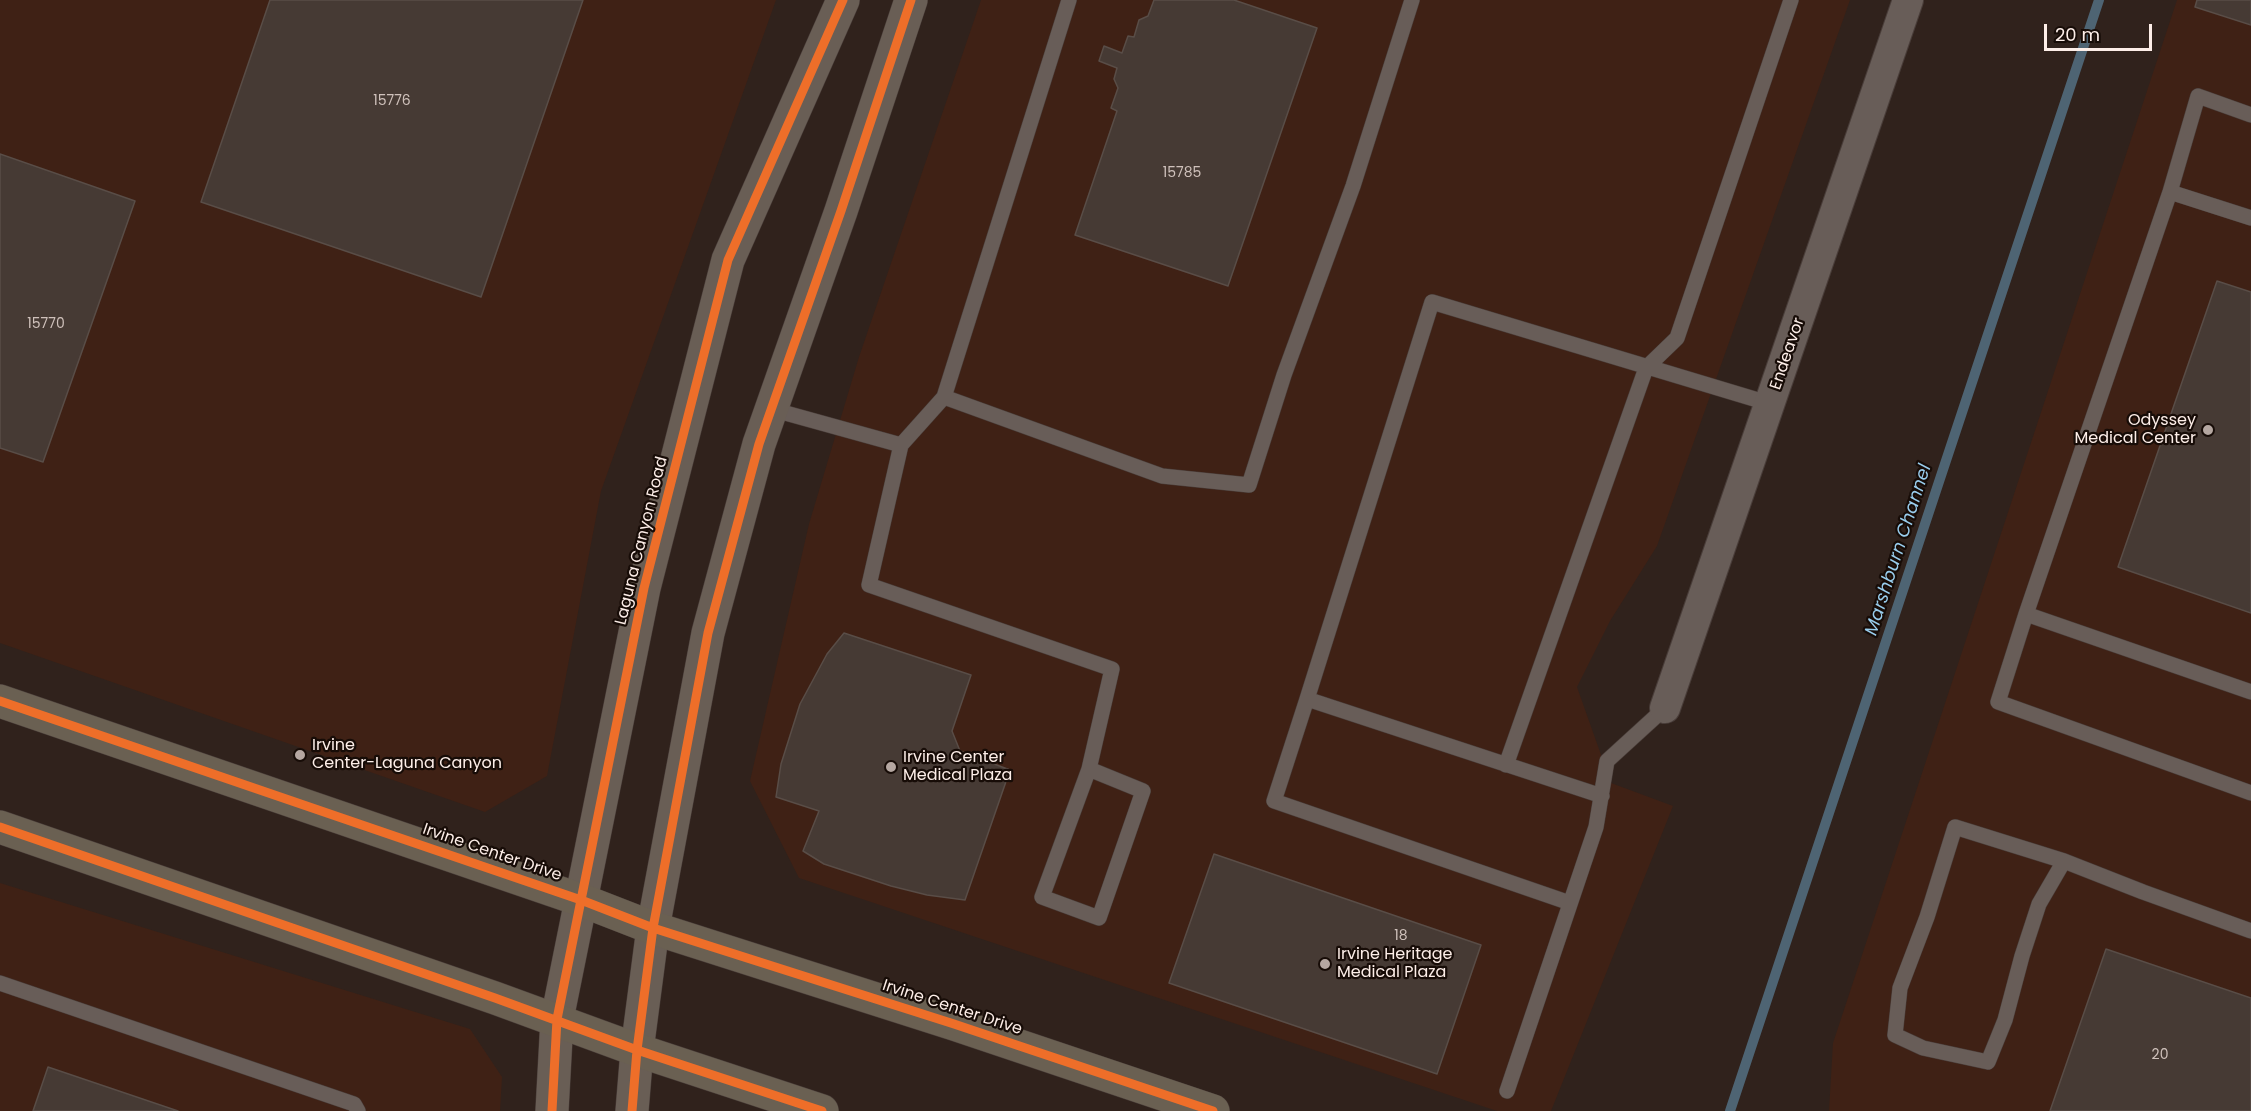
<!DOCTYPE html>
<html>
<head>
<meta charset="utf-8">
<style>
  body { margin:0 }
  #map { position:relative; width:2251px; height:1111px; overflow:hidden; background:#30221c; font-family:Poppins,sans-serif }
  canvas { display:block }
  .scale { position:absolute; left:2044px; top:24px; width:108px; height:27px; box-sizing:border-box; border:3px solid #fdeee8; border-top:0; padding-left:8px; font-size:18px; line-height:21px; white-space:nowrap; color:#fdeee8; -webkit-text-stroke:4px #170c07; paint-order:stroke }
</style>
</head>
<body>
<div id="map">
<canvas width="2251" height="1111"></canvas>
<div class="scale">20 m</div>
</div>
<script>
const g = document.querySelector('canvas').getContext('2d');
g.lineJoin = 'round';
function fill(path, color) {
  g.fillStyle = color;
  g.fill(path, 'evenodd');
}
function poly(rows) {
  const path = new Path2D();
  for (const r of rows) {
    path.moveTo(r[0], r[1]);
    for (let i = 2; i < r.length; i += 2) path.lineTo(r[i], r[i + 1]);
  }
  return path;
}
function trace(path, color, width, dash) {
  g.strokeStyle = color;
  g.lineWidth = width;
  g.lineCap = dash ? 'butt' : 'round';
  g.setLineDash(dash || []);
  g.stroke(path);
}
function write(font, color, halo, rows, align = 'center') {
  g.font = font + ' Poppins,sans-serif';
  g.lineWidth = 4.5;
  g.setLineDash([]);
  g.textBaseline = 'middle';
  g.strokeStyle = halo;
  g.fillStyle = color;
  for (const [text, x, y, turn = 0] of rows) {
    g.save();
    g.translate(x, y);
    g.rotate((+turn || 0) * Math.PI / 180);
    g.textAlign = isNaN(turn) ? turn : align;
    if (halo) g.strokeText(text, 0, 0);
    g.fillText(text, 0, 0);
    g.restore();
  }
}
fill(poly([
  [0,0,776,0,601,491,547,776,485,812,0,643],
  [981,0,1850,0,1657,546,1610,621,1577,687,1611,783,1673,806,1551,1111,1497,1111,799,878,750,781,809,524,859,357],
  [2177,0,2251,0,2251,1111,1829,1111,1833,1043],
  [0,883,470,1029,502,1077,500,1111,0,1111]
]), '#3f2115');
trace(poly([
  [1730,1111,2099,0]
]), '#4e6473', 10);
const building = poly([
  [270,0,583,0,481,297,201,202,270,0],
  [1154,0,1234,0,1317,28,1228,286,1075,235,1117,111,1111,108,1118,88,1114,79,1117,68,1099,61,1104,46,1122,53,1128,36,1134,37,1139,20,1148,16,1154,0],
  [2197,0,2251,0,2251,25,2195,7,2197,0],
  [0,154,135,201,43,462,0,448,0,154],
  [2217,281,2251,292,2251,613,2118,567,2217,281],
  [844,633,971,675,952,731,960,751,1010,770,965,900,927,895,891,886,824,864,803,851,819,811,776,797,781,764,800,704,827,654,844,633],
  [1214,854,1481,945,1437,1074,1169,983,1214,854],
  [2106,949,2251,998,2251,1111,2050,1111,2106,949],
  [48,1067,178,1111,33,1111,48,1067]
]);
fill(building, '#463a34');
trace(building, '#594d47', 1.5);
const service = poly([
  [2170,192,2251,218],
  [944,397,1069,0],
  [771,409,901,445,944,397,1162,476,1249,485,1284,375,1353,186,1412,0],
  [901,445,869,585,1112,669,1089,769,1042,897,1099,918,1143,791,1089,769],
  [2026,614,2170,192,2198,96,2251,115],
  [2251,692,2026,614,1998,702,2251,793],
  [1307,699,1274,801,1570,903],
  [1506,765,1646,368,1677,338,1791,0],
  [1602,796,1307,699,1432,302,1771,404],
  [2064,861,1955,827,1927,917,1900,988,1895,1035,1923,1048,1988,1062,2005,1020,2022,956,2039,904,2064,861,2143,892,2251,931],
  [0,983,354,1104,358,1111],
  [1507,1091,1596,827,1607,761,1665,708]
]);
const minor = poly([
  [1665,708,1908,0]
]);
const secondary = poly([
  [552,1111,557,1019,644,588,728,260,843,0],
  [632,1111,637,1050,653,928,708,633,759,444,841,211,911,0]
]);
const primary = poly([
  [0,701,581,900,653,928,954,1024,1213,1111],
  [0,827,495,998,637,1050,822,1111]
]);
trace(service, '#493d39', 16);
trace(minor, '#493d39', 32);
trace(secondary, '#493d39', 34);
trace(primary, '#493d39', 34);
trace(service, '#685d58', 15);
trace(minor, '#685d58', 30);
trace(secondary, '#695e55', 33);
trace(primary, '#6a6052', 33);
trace(poly([
  [0,701,581,900,653,928,954,1024,1213,1111],
  [0,827,495,998,637,1050,822,1111],
  [552,1111,557,1019,644,588,728,260,843,0],
  [632,1111,637,1050,653,928,708,633,759,444,841,211,911,0]
]), '#ee6e29', 9);
for (const [x, y, r, color] of [
  [2208,430,6,"#b5a7a1"],
  [300,755,6,"#b5a7a1"],
  [891,767,6,"#b5a7a1"],
  [1325,964,6,"#b5a7a1"]
]) {
  const dot = new Path2D();
  dot.arc(x, y, r, 0, 2 * Math.PI);
  g.fillStyle = color;
  g.fill(dot);
  trace(dot, '#170c07', 2);
}
write('14px', '#cfc1bb', null, [
  ["15776",392,101],
  ["15785",1182,173],
  ["15770",46,324],
  ["18",1401,936],
  ["20",2160,1055]
]);
write('16px', '#fdeee8', '#170c07', [
  ["Endeavor",1788,354,-71],
  ["Laguna Canyon Road",642,541,-76],
  ["Irvine Center Drive",492,853,19],
  ["Irvine Center Drive",952,1008,18]
]);
write('16px', '#fdeee8', '#170c07', [
  ["Odyssey",2196,421,"right"],
  ["Medical Center",2196,439,"right"],
  ["Irvine",312,746],
  ["Center-Laguna Canyon",312,764],
  ["Irvine Center",903,758],
  ["Medical Plaza",903,776],
  ["Irvine Heritage",1337,955],
  ["Medical Plaza",1337,973]
], 'left');
write('italic 18px', '#99cded', '#170c07', [
  ["Marshburn Channel",1899,550,-72]
]);
</script>
</body>
</html>
